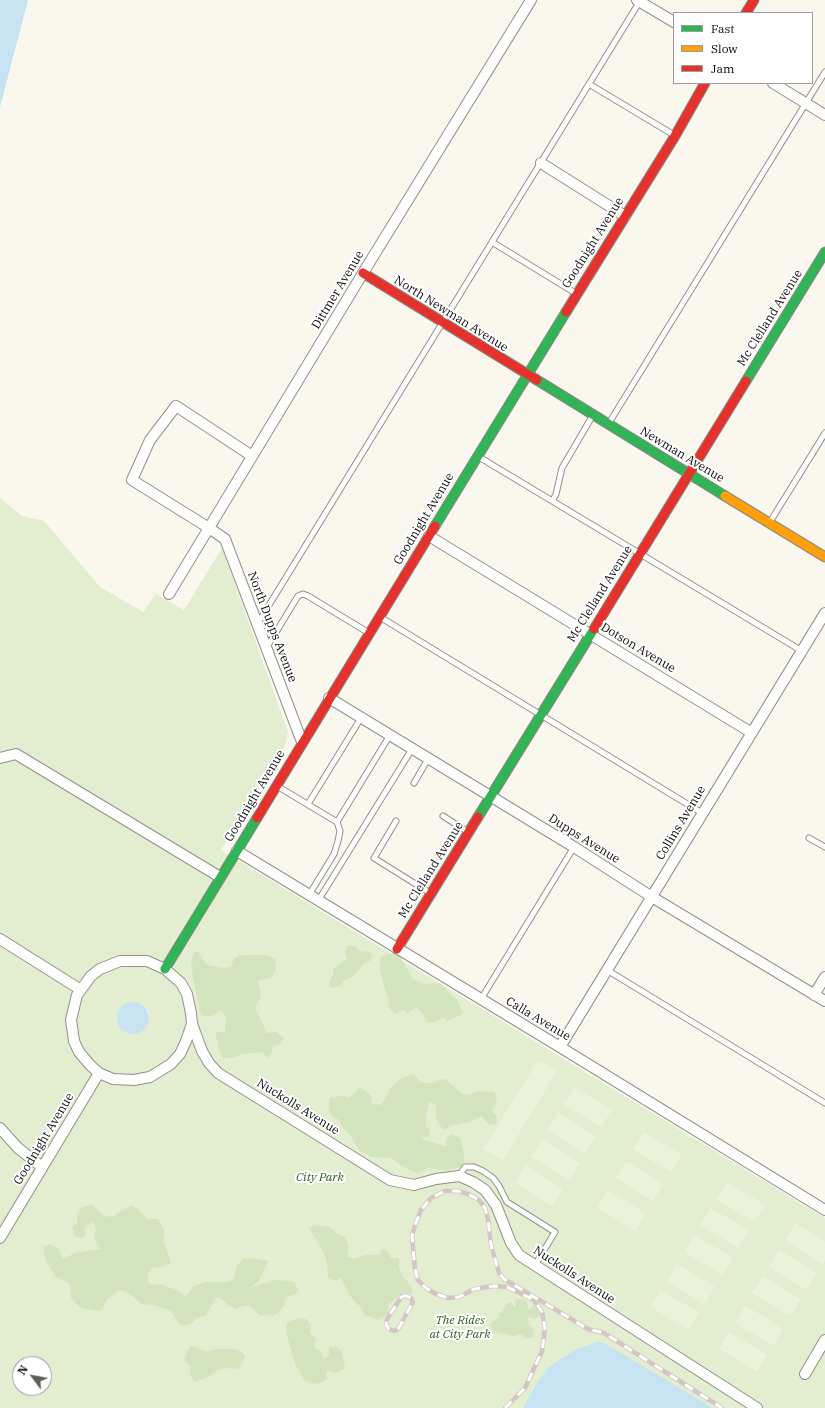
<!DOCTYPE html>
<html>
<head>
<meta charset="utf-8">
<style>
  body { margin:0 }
  #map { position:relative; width:825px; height:1408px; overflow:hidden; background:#f9f7ee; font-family:"IBM Plex Serif",serif }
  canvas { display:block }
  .legend { position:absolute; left:673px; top:12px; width:140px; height:72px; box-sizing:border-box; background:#fff; border:1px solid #9d9d9d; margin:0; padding:5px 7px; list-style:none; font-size:12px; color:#0b0b0b }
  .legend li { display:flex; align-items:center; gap:8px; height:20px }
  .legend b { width:20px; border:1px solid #9d9d9d }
  .north { position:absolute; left:12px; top:1356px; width:40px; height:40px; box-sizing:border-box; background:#fff; border:1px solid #9d9d9d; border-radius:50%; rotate:302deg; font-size:11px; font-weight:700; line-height:16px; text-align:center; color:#0b0b0b }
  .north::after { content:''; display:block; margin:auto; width:14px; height:18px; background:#5e5e5a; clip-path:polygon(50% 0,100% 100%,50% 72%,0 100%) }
</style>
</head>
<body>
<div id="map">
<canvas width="825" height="1408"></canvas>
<ul class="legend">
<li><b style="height:5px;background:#30b455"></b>Fast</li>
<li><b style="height:5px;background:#ff9f0a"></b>Slow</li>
<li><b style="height:5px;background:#e5322d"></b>Jam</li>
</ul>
<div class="north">N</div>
</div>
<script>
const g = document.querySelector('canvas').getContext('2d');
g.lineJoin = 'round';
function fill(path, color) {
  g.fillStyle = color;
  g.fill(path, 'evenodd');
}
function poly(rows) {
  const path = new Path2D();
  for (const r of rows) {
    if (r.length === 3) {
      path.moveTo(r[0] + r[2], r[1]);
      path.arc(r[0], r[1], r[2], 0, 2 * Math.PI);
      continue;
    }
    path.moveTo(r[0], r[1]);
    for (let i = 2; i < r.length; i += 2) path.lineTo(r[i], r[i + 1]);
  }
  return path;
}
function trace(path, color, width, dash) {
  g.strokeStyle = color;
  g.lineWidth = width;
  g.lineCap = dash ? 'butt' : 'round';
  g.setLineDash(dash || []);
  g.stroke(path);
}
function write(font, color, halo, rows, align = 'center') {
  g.font = font + ' "IBM Plex Serif",serif';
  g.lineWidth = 4;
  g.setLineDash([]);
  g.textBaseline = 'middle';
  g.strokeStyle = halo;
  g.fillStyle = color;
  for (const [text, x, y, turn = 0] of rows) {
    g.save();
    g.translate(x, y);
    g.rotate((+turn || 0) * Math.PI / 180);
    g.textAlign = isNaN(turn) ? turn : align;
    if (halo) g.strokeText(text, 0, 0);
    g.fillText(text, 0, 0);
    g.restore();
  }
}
fill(poly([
  [0,498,22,516,44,521,100,587,143,612,156,594,184,610,222,548,288,732,286,744,221,850,825,1218,825,1408,0,1408],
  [132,1002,142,1004,149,1012,149,1022,117,1021,119,1010,127,1003],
  [20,1364,44,1364,44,1388,20,1388]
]), '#e2eecf');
fill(poly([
  [347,946,355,946,360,951,369,952,372,956,370,961,364,963,354,976,343,981,341,986,331,988,329,981,333,975,333,969,347,959,345,952],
  [195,951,199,952,203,960,208,965,222,968,231,967,234,958,242,955,266,955,275,959,276,969,272,977,258,981,261,996,255,1008,267,1033,276,1032,284,1038,280,1045,273,1046,272,1053,267,1058,262,1052,242,1054,233,1058,224,1058,219,1051,218,1043,215,1032,225,1032,225,1026,227,1021,222,1010,208,1017,201,1015,193,977,191,961],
  [398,953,413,979,424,984,440,983,457,1000,463,1014,447,1021,444,1017,435,1022,428,1023,424,1016,417,1007,413,1009,407,1014,404,1009,396,1014,393,1012,389,1007,389,1003,380,971,380,959,385,954],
  [414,1074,420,1082,426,1083,434,1083,439,1080,445,1079,462,1094,469,1095,477,1091,495,1092,497,1102,492,1112,497,1117,496,1125,488,1124,481,1116,469,1122,450,1126,445,1130,439,1125,436,1117,436,1105,429,1101,426,1117,426,1126,430,1131,429,1137,421,1137,424,1140,448,1147,445,1142,450,1134,460,1138,463,1149,465,1162,461,1167,447,1170,427,1168,418,1174,404,1167,391,1158,371,1157,359,1150,351,1136,344,1129,339,1120,331,1115,329,1106,330,1098,333,1097,343,1096,349,1098,355,1093,359,1087,365,1090,372,1097,371,1104,380,1105,385,1099,391,1087,400,1079],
  [91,1204,104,1216,113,1217,121,1211,131,1206,138,1209,147,1219,158,1219,164,1230,164,1242,171,1263,161,1267,151,1268,147,1276,149,1284,163,1285,177,1290,186,1297,193,1287,204,1282,229,1282,234,1279,237,1265,244,1258,259,1259,268,1261,259,1281,248,1289,274,1280,293,1281,299,1291,295,1294,289,1296,285,1301,284,1306,278,1313,272,1316,267,1314,261,1316,251,1307,245,1305,236,1309,228,1305,221,1298,216,1297,206,1315,196,1318,191,1324,181,1326,175,1318,171,1311,154,1305,141,1304,130,1294,122,1290,116,1292,107,1299,102,1310,97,1311,80,1308,71,1298,70,1284,55,1276,45,1259,43,1247,49,1244,58,1249,63,1259,75,1253,100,1249,94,1237,96,1230,94,1222,88,1225,85,1229,85,1236,81,1238,75,1237,72,1227,77,1223,77,1214,81,1208],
  [316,1225,326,1226,331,1228,337,1234,345,1237,348,1244,348,1257,355,1259,364,1255,381,1255,381,1250,386,1249,391,1258,397,1258,399,1259,399,1267,403,1277,410,1284,413,1293,399,1296,389,1304,388,1314,378,1320,364,1315,362,1308,354,1301,348,1293,341,1277,336,1281,328,1277,327,1262,323,1251,309,1228],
  [518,1299,525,1300,527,1302,528,1309,531,1309,533,1305,536,1305,539,1308,541,1315,537,1318,533,1319,530,1317,527,1317,529,1325,534,1329,533,1333,535,1334,534,1337,525,1339,524,1336,520,1334,514,1336,493,1332,490,1325,491,1323,500,1317,498,1314,502,1312,507,1303,511,1302,514,1307,516,1307,515,1300],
  [297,1318,306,1319,311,1324,310,1333,316,1339,314,1347,321,1351,324,1359,329,1355,329,1347,336,1346,342,1352,345,1368,336,1373,328,1370,326,1373,327,1379,320,1383,312,1384,305,1381,296,1366,288,1339,286,1324],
  [190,1346,196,1347,207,1352,216,1349,233,1349,241,1351,245,1357,241,1365,237,1369,224,1368,218,1370,212,1375,194,1382,190,1374,190,1366,184,1360]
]), '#d3e4be');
fill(poly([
  [538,1060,557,1071,503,1160,483,1149],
  [574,1087,612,1110,601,1127,563,1104],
  [558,1113,596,1136,585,1154,547,1130],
  [644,1132,682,1155,671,1172,633,1149],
  [542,1139,580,1163,569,1180,531,1157],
  [626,1161,664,1184,653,1201,615,1178],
  [526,1165,563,1189,553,1206,515,1183],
  [727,1182,765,1205,754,1222,716,1199],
  [608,1190,646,1213,635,1231,597,1208],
  [711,1208,749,1231,738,1248,700,1225],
  [795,1223,825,1242,825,1260,823,1264,785,1241],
  [695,1235,733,1258,722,1275,684,1252],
  [779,1250,817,1273,807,1290,769,1267],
  [677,1263,715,1287,704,1304,667,1281],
  [763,1276,801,1299,790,1316,752,1293],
  [661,1290,699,1313,688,1330,650,1307],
  [745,1305,783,1329,773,1346,735,1323],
  [729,1332,767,1355,757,1372,719,1349]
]), '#ecf2d9');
fill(poly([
  [0,0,28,0,0,107],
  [133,1018,16],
  [597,1342,604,1343,713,1408,523,1408,539,1380,549,1367,575,1350]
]), '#c7e3f1');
const lane = poly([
  [589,84,674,135],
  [492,242,577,294],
  [609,423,825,72],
  [479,457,802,651],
  [553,500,556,494,562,468,593,415],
  [770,522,825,433],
  [380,617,702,813],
  [258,623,640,1],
  [267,647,298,596,303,594,308,596,369,633],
  [414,783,428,759],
  [277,786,337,822,340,831,338,841,334,854,309,895],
  [308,804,361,718],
  [443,816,468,832],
  [396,821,374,858,430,893],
  [337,822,390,735],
  [809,838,825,847],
  [318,901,412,749],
  [607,970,825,1103],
  [481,999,574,847],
  [459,1176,465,1167,474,1167,483,1171,493,1178,499,1186,507,1202,555,1232,535,1265]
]);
const street = poly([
  [637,0,674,22],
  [773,83,825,115],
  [541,163,625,216],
  [252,456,176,406,150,440,132,480,209,528,225,539,302,742],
  [429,536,752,733],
  [169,594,363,273,531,0],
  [329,698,574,847,652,897,825,1001],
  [0,758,16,754,220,877],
  [237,851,560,1047,825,1210],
  [0,939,81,990],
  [120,961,147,961,165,969,181,983,187,994,191,1013,192,1024,186,1041,180,1054,171,1064,150,1077,134,1080,113,1079,99,1073,91,1066,79,1052,74,1041,71,1020,77,995,91,976,100,969,120,961],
  [814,995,825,977],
  [192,1024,202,1051,209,1063,218,1073,390,1180,414,1185,436,1179,459,1176,473,1182,485,1190,496,1205,511,1243,519,1255,757,1408],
  [560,1047,825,613],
  [0,1128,18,1148,42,1167],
  [0,1238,99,1073],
  [805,1374,825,1340]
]);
const fast = poly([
  [537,380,725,496],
  [746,381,825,252],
  [435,526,566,312],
  [478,817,594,629],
  [165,969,257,818]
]);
const slow = poly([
  [725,496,825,557]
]);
const jam = poly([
  [746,13,754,0],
  [363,273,537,380],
  [566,312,675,136,705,83],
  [594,629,746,381],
  [257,818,435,526],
  [397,949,478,817]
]);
trace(lane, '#92918d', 7);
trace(street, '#92918d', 12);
trace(fast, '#898884', 11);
trace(slow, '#898884', 11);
trace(jam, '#898884', 11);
trace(lane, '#fefefc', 5);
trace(street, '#fefefc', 10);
trace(fast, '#30b455', 9);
trace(slow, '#ff9f0a', 9);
trace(jam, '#e5322d', 9);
const rail = poly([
  [402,1296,407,1296,411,1298,413,1302,401,1324,398,1329,394,1331,389,1329,386,1325,387,1319,402,1296],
  [505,1408,525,1388,542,1351,545,1328,542,1312,534,1300,507,1287,493,1286,474,1289,459,1297,448,1298,436,1294,426,1288,418,1280,415,1269,412,1236,415,1225,421,1210,431,1198,445,1191,458,1191,468,1194,479,1200,485,1208,488,1219,491,1245,499,1273,504,1279,588,1329,604,1333,722,1408]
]);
trace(rail, '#d5c5c4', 4.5);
trace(rail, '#fff', 3, [9]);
write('12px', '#0b0b0b', '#fff', [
  ["Goodnight Avenue",593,243,-58],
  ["Dittmer Avenue",338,290,-59],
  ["North Newman Avenue",451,314,32],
  ["Mc Clelland Avenue",770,318,-58],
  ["Newman Avenue",682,455,31],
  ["Goodnight Avenue",424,519,-59],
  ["Mc Clelland Avenue",600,594,-58],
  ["North Dupps Avenue",272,627,69],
  ["Dotson Avenue",638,648,31],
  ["Goodnight Avenue",255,796,-59],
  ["Collins Avenue",681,823,-59],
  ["Dupps Avenue",584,839,32],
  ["Mc Clelland Avenue",431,870,-58],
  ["Calla Avenue",538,1019,31],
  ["Nuckolls Avenue",298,1107,32],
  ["Goodnight Avenue",44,1139,-59],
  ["Nuckolls Avenue",574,1275,33]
]);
write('italic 12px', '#2d5e1f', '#fff', [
  ["City Park",320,1178],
  ["The Rides",460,1321],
  ["at City Park",460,1335]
]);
</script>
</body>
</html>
